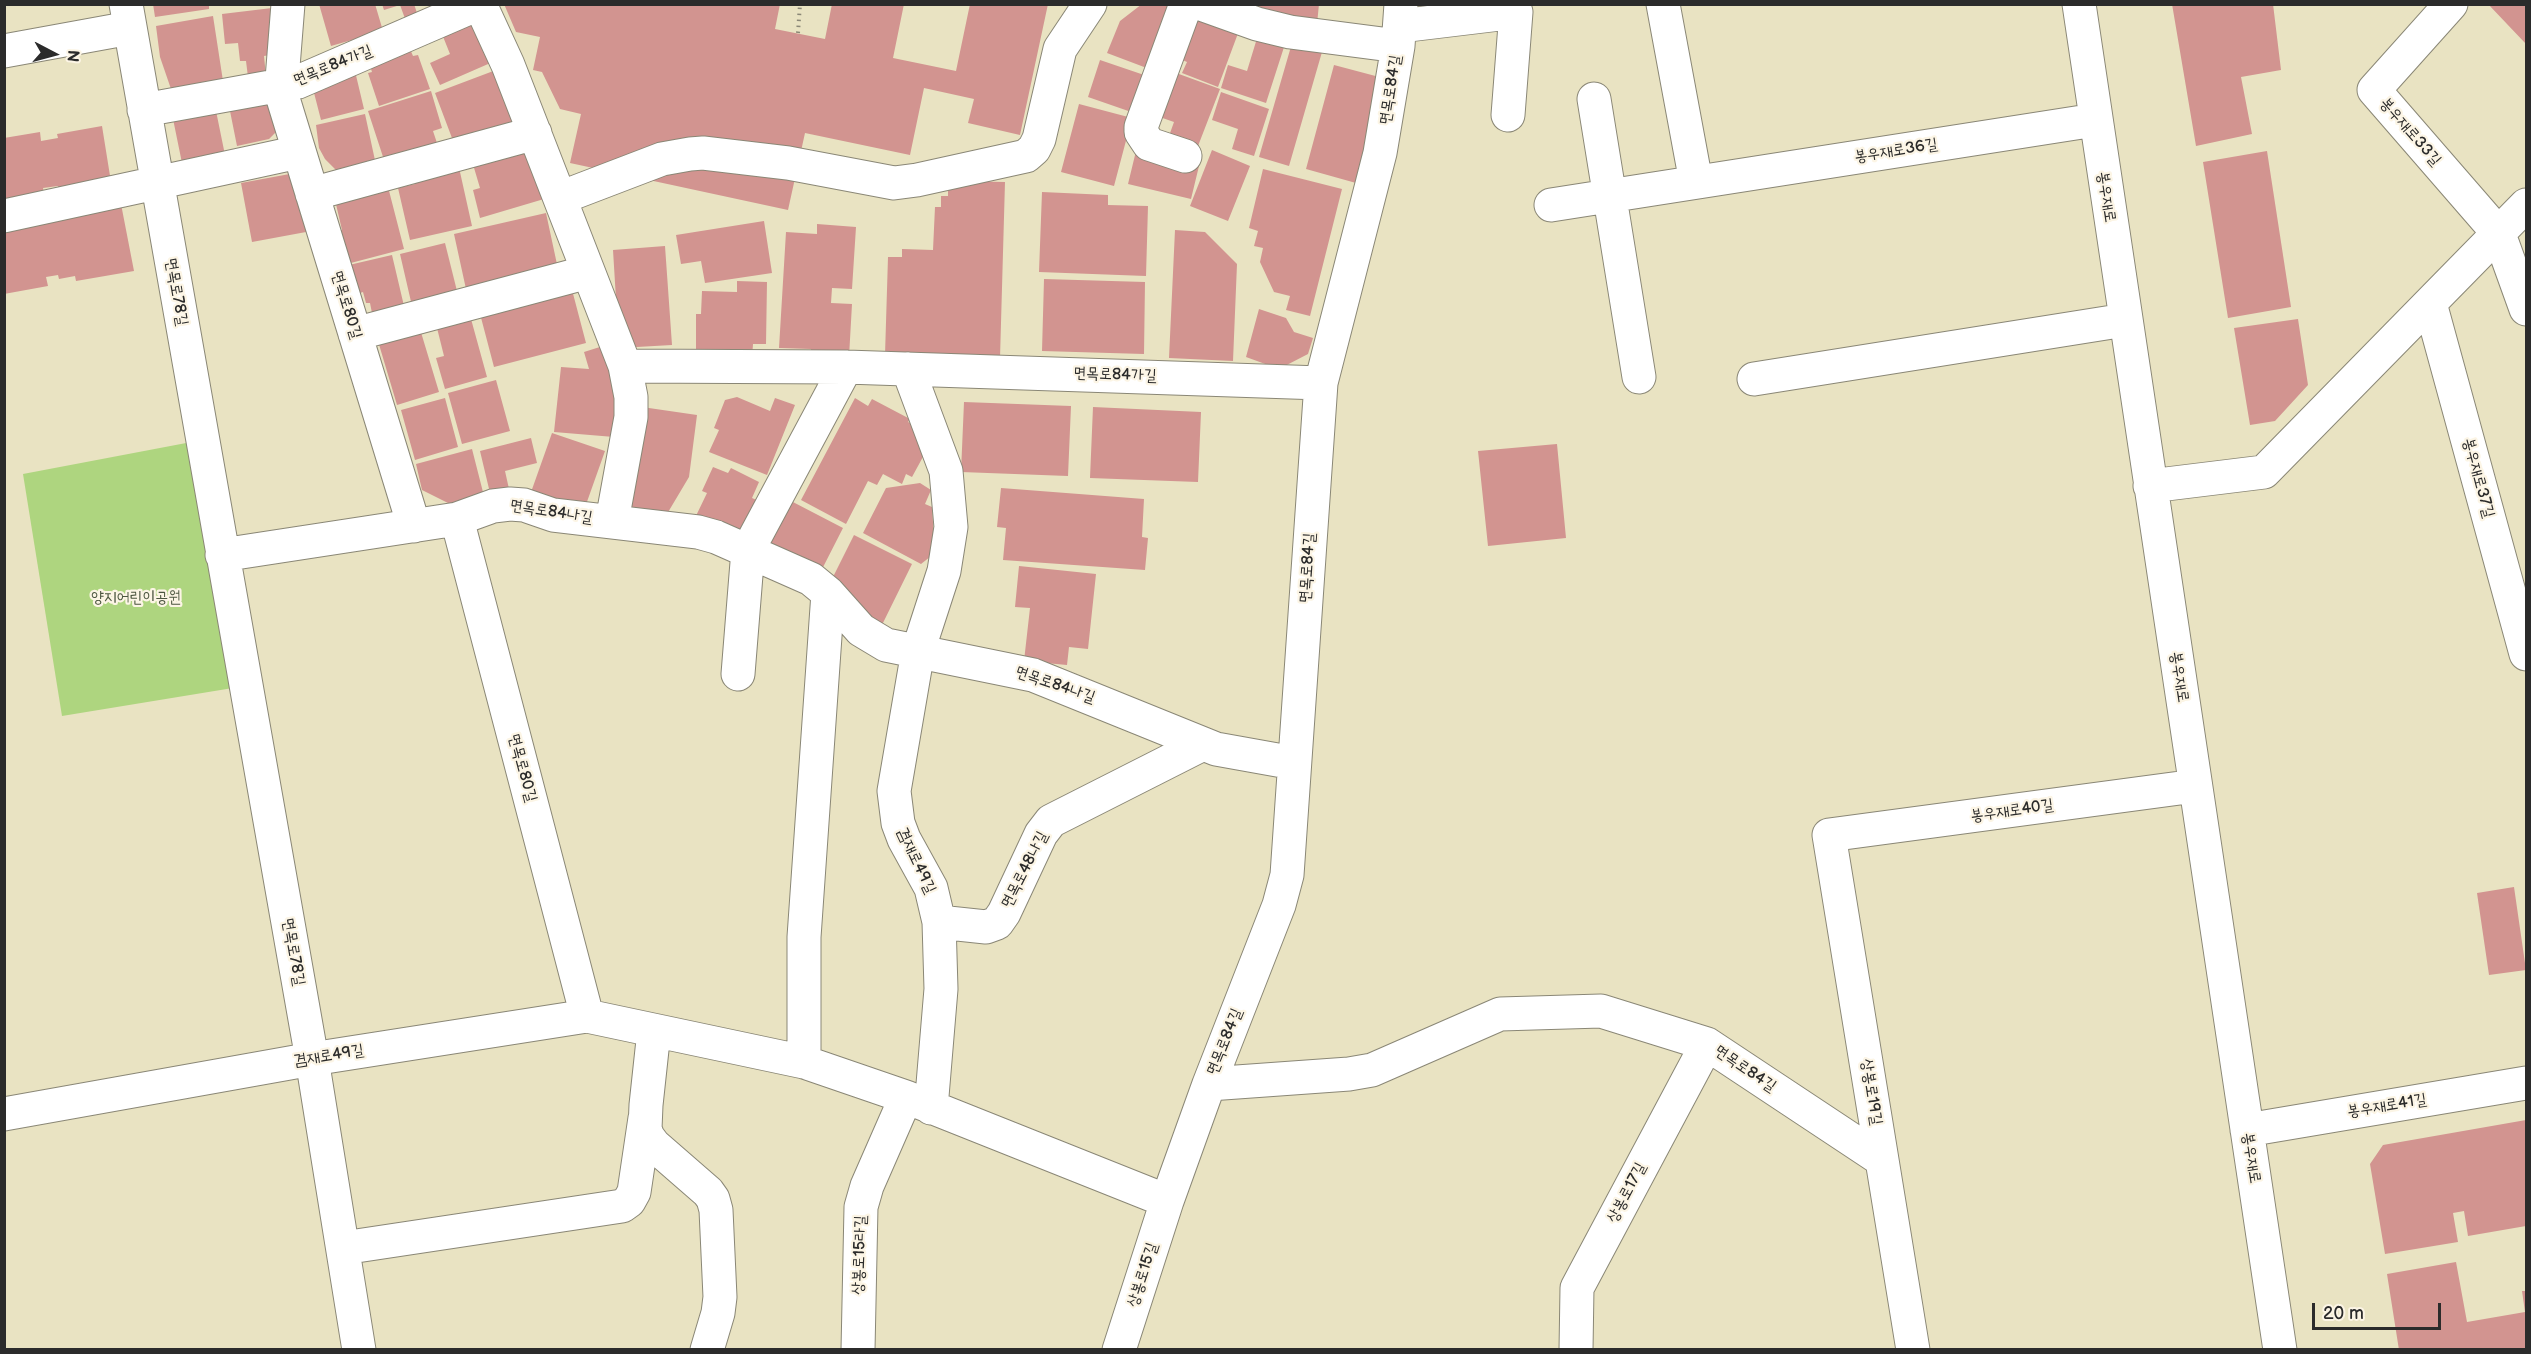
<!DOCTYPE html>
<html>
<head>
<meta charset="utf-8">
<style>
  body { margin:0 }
  #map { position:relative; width:2531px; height:1354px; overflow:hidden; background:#e9e3c2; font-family:"Balsamiq Sans",sans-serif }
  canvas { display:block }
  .frame { position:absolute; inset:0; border:6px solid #2b2b2b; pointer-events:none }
  .north { position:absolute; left:24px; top:24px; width:60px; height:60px; -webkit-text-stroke:4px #fcf5e5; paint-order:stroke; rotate:96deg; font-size:16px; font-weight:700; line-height:24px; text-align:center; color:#2b2b2b }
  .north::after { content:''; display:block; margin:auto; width:21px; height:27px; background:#2b2b2b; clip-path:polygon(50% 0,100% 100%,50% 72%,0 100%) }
  .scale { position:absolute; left:2312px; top:1303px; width:129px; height:27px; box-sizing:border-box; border:3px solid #2b2b2b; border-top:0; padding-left:8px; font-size:18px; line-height:21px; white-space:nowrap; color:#2b2b2b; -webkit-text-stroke:4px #fcf5e5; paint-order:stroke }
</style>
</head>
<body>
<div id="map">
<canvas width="2531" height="1354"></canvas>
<div class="frame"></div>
<div class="north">N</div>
<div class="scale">20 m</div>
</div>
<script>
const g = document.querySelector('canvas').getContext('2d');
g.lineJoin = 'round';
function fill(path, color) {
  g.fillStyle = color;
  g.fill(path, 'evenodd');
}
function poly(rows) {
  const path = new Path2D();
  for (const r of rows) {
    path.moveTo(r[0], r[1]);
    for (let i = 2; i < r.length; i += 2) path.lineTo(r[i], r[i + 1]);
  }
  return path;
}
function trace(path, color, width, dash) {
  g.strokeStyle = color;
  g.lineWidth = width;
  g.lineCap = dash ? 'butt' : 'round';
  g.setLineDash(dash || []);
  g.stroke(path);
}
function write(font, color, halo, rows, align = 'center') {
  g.font = font + ' "Balsamiq Sans","Poor Story",sans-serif';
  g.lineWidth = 4.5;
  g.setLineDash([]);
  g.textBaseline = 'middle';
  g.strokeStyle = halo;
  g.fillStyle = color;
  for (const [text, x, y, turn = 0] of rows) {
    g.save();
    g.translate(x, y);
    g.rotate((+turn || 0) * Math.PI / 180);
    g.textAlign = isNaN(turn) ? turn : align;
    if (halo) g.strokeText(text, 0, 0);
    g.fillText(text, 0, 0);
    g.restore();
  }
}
fill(poly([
  [202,440,245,686,62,716,23,474]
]), '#aed57f');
fill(poly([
  [153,4,209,4,209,9,155,17],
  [319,4,375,4,383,31,331,46],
  [382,4,414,4,419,19,407,24,400,5,384,10],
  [504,4,780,4,775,29,825,39,832,4,904,4,893,58,956,71,970,4,1048,4,1020,135,968,123,974,99,924,88,910,155,805,133,788,210,570,163,581,114,560,109,542,72,533,70,540,37,516,32],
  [1142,4,1178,4,1152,70,1107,53,1120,21],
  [1252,4,1319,4,1317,24,1251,17],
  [2172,4,2273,4,2281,70,2241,77,2252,134,2196,146],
  [2488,4,2526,4,2526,44],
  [272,8,275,35,268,35,270,55,264,56,266,76,248,77,246,61,240,61,238,43,225,44,222,14],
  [1191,9,1240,28,1218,87,1182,73,1187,62,1173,56],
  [476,14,495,61,440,85,430,63,450,54,440,29],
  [213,16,223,81,171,89,160,57,156,26],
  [1258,35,1285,44,1266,103,1221,88,1228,65,1247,71],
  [1292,43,1322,52,1289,166,1259,157],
  [410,49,413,56,418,55,430,89,379,106,368,73,372,72,369,63],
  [1100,60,1150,77,1137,114,1088,97],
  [1334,65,1383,78,1356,183,1306,169],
  [354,67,364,109,321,120,312,85],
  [496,70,516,123,455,146,435,93],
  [1168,70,1220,89,1198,146,1169,136,1174,122,1151,114],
  [431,91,442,128,433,131,439,149,386,166,368,111],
  [1221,92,1269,109,1254,156,1232,149,1238,129,1212,120],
  [273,98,280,128,269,139,237,146,229,106],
  [1079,104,1132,118,1114,186,1061,172],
  [215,106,225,155,182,163,172,114],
  [365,114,376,165,338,172,325,159,319,148,316,125],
  [102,126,111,182,59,190,58,186,43,188,44,193,4,199,4,138,40,132,41,141,58,138,57,134],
  [528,144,544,199,480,218,473,190,480,188,472,161],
  [1212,150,1250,166,1228,221,1190,206],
  [1136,151,1199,166,1191,199,1128,184],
  [2267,151,2291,307,2228,318,2203,162],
  [458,163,472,226,410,240,398,188,415,184,414,180],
  [1263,169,1342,189,1310,316,1286,310,1290,296,1274,292,1260,262,1263,248,1254,246,1258,231,1249,228],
  [295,173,306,232,252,242,241,183],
  [955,181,1005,182,1000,358,885,355,888,257,902,257,902,249,933,250,935,207,941,207,941,196,948,196,948,189,955,189],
  [387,183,404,249,347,264,339,231,342,230,335,200],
  [1042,192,1108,195,1108,205,1148,206,1146,276,1039,272],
  [121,204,134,271,76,281,75,276,59,279,58,275,46,277,48,286,4,294,4,226],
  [546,213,558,269,466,289,454,234],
  [764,221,772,273,705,283,701,261,681,264,676,235],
  [817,224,856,227,852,289,832,288,831,303,852,304,849,357,810,355,811,349,779,348,786,232,817,234],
  [1175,230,1205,232,1237,264,1233,361,1169,358],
  [445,243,458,295,412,306,400,254],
  [665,246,672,345,619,348,613,250],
  [392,255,404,306,372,313,370,303,366,303,363,292,357,294,349,265],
  [1044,279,1145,282,1144,354,1042,351],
  [737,281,767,282,766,344,753,344,752,358,696,357,696,314,701,314,702,291,737,292],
  [571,286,586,343,494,367,479,310],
  [1259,309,1286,318,1294,332,1313,338,1308,354,1279,369,1246,357],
  [471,319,487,377,445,389,436,358,444,356,437,328],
  [2298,319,2308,385,2275,421,2250,425,2234,328],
  [420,329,439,392,397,405,378,341],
  [603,346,620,387,614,437,554,432,561,367,589,369,584,352],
  [496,380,510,431,462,444,448,393],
  [737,397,770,411,775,398,795,405,767,475,709,452,719,430,714,428,725,400],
  [445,398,458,447,415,460,401,410],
  [855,398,868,406,872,399,910,419,908,422,925,430,930,444,912,477,906,474,902,484,883,474,877,485,868,481,846,524,801,500],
  [964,402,1071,406,1068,476,961,472],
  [642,407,697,415,689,477,664,519,627,514],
  [1093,407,1201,412,1198,482,1090,478],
  [552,433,605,451,583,513,530,495],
  [531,438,537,463,505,471,509,489,490,493,480,451],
  [1557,444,1566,538,1488,546,1478,451],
  [472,449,484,496,452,505,422,490,416,464],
  [713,467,728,473,731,468,759,482,752,498,766,504,746,544,694,520,707,493,702,491],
  [920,483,931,490,925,504,932,507,935,553,921,564,863,533,886,488],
  [1001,488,1144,499,1142,537,1148,538,1145,570,1003,560,1006,528,997,527],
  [791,501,843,528,818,577,765,549],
  [854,535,912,564,879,631,833,577],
  [1019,566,1096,574,1088,649,1069,647,1067,665,1024,661,1030,608,1015,607],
  [2514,887,2526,970,2489,975,2477,893],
  [2526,1120,2526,1226,2468,1236,2464,1211,2453,1213,2458,1242,2385,1254,2370,1164,2383,1145],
  [2456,1262,2467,1322,2525,1312,2522,1291,2526,1291,2526,1350,2399,1350,2387,1274]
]), '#d29490');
const minor = poly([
  [126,4,312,1059,359,1350],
  [288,4,281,92,414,526],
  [480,4,508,65,625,366,846,367,1321,383],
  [1201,4,1257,24,1290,32,1398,46],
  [1663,4,1696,182],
  [2079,4,2280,1350],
  [2451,4,2374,90,2499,234,2526,309],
  [1400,26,1516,12,1508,115],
  [4,51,130,28],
  [1594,99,1639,377],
  [144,110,298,82,478,4],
  [1185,156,1149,144,1141,132,1141,127,1186,4],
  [312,194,535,133],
  [560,198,662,159,690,154,703,153,788,163,894,183,917,180,1026,156,1034,149,1039,139,1060,49,1090,4],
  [1551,205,2095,120],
  [4,216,299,152],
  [2430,303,2526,654],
  [355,334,588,272],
  [908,369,946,471,951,527,944,571,918,651,894,791,898,823,904,839,931,888,939,922,941,989,931,1108],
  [1754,379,2125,320],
  [2150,486,2264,472,2526,205],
  [457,519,587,1016],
  [612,521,631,417,631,397,625,366],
  [222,555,457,519,493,506,510,504,524,505,553,515,698,532,716,537,811,579,828,593,861,630,886,645,1033,675,1216,749,1294,763],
  [738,674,748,550,846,367],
  [939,922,986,927,997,923,1004,913,1041,834,1051,821,1203,744],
  [654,1031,646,1105,645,1129,648,1137,654,1145,708,1192,713,1199,716,1210,720,1297,718,1313,707,1350],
  [804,1062,804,937,828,593],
  [1209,1084,1349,1074,1372,1070,1500,1014,1601,1011,1707,1044,1882,1160],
  [4,1114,312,1059,587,1016,804,1062,906,1097,1167,1201],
  [2247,1130,2526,1083],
  [343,1248,622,1206,629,1201,634,1192,645,1118],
  [858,1350,861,1207,867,1186,906,1097],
  [1119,1350,1167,1201,1209,1084,1279,905,1287,875,1321,383,1380,153,1398,46,1401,4],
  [1576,1350,1577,1288,1707,1044],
  [1913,1350,1829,835,2195,786]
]);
trace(minor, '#8a8776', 35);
trace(poly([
  [798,33,800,4]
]), '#8a8776', 4, [1.5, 4.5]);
trace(minor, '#fff', 33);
write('16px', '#2b2b2b', '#fcf5e5', [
  ["면목로84가길",333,66,-22],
  ["면목로84길",1391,90,-81],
  ["봉우재로33길",2410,132,49],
  ["봉우재로36길",1896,151,-9],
  ["봉우재로",2106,197,81],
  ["면목로78길",176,292,80],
  ["면목로80길",346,305,73],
  ["면목로84가길",1115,375,2],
  ["봉우재로37길",2478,478,75],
  ["면목로84나길",551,512,9],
  ["면목로84길",1308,568,-86],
  ["봉우재로",2179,677,81],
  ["면목로84나길",1055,685,19],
  ["면목로80길",522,768,75],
  ["봉우재로40길",2012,811,-8],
  ["겸재로49길",916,861,65],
  ["면목로48나길",1025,870,-63],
  ["면목로78길",293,952,80],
  ["면목로84길",1225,1042,-68],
  ["겸재로49길",329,1056,-9],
  ["면목로84길",1745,1069,34],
  ["상봉로19길",1871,1092,81],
  ["봉우재로41길",2387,1106,-9],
  ["봉우재로",2251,1158,81],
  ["상봉로17길",1627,1193,-62],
  ["상봉로15라길",860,1255,-88],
  ["상봉로15길",1143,1275,-72]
]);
write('16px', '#4c5640', '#fcf5e5', [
  ["양지어린이공원",136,598]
]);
</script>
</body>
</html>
